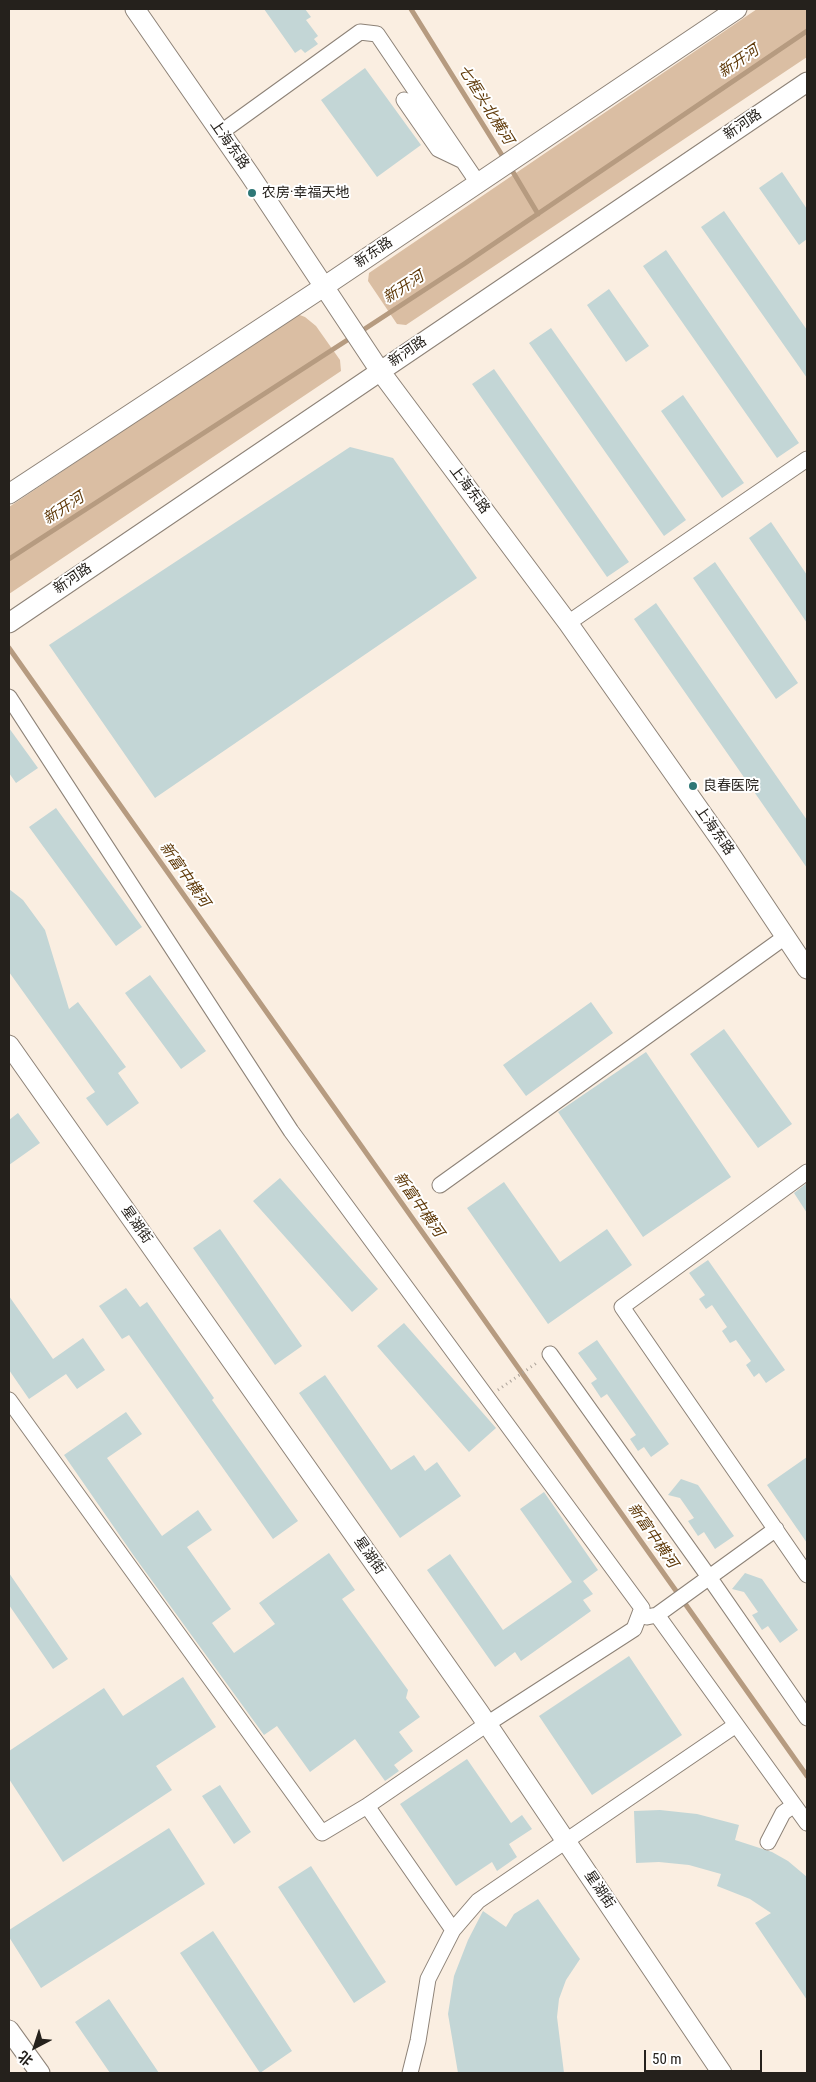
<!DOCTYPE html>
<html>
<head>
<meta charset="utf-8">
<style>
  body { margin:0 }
  #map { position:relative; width:816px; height:2082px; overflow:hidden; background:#faeee1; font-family:"Roboto Condensed","Noto Sans SC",sans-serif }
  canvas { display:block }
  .frame { position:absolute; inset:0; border:10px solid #25211c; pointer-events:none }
  .north { position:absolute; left:10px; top:2022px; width:50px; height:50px; -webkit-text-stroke:4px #fff; paint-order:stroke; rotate:220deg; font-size:14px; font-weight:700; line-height:20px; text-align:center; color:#25211c }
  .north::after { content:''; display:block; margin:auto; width:18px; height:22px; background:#25211c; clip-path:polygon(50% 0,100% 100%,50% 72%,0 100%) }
  .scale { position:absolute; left:644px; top:2050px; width:118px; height:22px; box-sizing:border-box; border:2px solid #25211c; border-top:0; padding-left:6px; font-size:15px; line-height:18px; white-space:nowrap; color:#25211c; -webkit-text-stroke:4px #fff; paint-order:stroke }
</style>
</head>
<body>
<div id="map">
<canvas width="816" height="2082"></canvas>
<div class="frame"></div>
<div class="north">北</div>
<div class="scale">50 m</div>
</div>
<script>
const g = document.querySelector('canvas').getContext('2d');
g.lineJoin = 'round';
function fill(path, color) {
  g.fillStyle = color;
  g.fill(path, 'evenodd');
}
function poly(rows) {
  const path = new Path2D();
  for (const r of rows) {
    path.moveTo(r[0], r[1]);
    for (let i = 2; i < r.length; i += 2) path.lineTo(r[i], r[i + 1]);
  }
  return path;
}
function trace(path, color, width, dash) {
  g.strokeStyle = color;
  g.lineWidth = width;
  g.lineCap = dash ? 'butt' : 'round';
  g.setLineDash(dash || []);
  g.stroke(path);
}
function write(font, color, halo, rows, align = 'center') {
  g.font = font + ' "Roboto Condensed","Noto Sans SC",sans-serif';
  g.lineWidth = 4;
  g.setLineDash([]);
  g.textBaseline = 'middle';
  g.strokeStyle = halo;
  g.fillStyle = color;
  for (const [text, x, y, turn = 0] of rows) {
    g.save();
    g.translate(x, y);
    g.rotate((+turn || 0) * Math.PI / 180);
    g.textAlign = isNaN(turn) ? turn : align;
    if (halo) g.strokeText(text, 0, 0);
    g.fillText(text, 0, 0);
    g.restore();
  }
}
fill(poly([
  [757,9,807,9,807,57,406,325,397,324,368,281,369,273],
  [297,314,305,317,316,326,340,360,341,371,9,594,9,507]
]), '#dabea3');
trace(poly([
  [411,9,505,160],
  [510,167,538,214],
  [360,332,464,264,807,31],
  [9,559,352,337],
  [9,648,807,1776]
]), '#b69b80', 5);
fill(poly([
  [264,9,305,9,311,17,306,20,318,36,314,39,318,44,305,53,301,49,295,53],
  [365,68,421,145,377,177,321,100],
  [782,172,807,209,807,239,799,245,759,188],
  [724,211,807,330,807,378,701,227],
  [666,250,799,443,777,458,643,266],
  [609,289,649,346,626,362,587,305],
  [551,328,686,520,664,536,529,343],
  [494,369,629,562,607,577,472,384],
  [683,395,744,483,722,498,661,411],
  [350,447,393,458,477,578,155,798,49,645],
  [771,522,807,575,807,623,749,538],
  [715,562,798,683,776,699,693,578],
  [656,603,807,820,807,868,634,619],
  [9,728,38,768,16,783,9,773],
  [56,808,142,927,116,946,29,827],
  [9,889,23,900,45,930,69,1009,78,1002,126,1067,118,1073,139,1103,107,1126,86,1098,95,1092,9,972],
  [150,975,206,1051,181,1069,125,993],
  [591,1002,613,1033,526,1096,503,1065],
  [724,1029,792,1124,758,1148,690,1054],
  [646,1052,731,1177,643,1237,558,1112],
  [18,1113,40,1143,9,1165,9,1120],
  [280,1178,378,1289,352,1312,253,1201],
  [504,1182,560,1262,607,1229,632,1265,548,1324,467,1208],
  [807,1183,807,1213,794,1193],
  [220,1229,302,1346,275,1365,193,1248],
  [708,1260,785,1370,766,1383,759,1373,754,1377,746,1365,751,1361,736,1340,730,1343,722,1331,727,1327,712,1305,706,1309,699,1299,705,1295,689,1273],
  [126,1288,140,1307,147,1302,214,1398,212,1400,298,1521,273,1539,129,1335,122,1339,99,1306],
  [9,1296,53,1359,83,1338,105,1370,77,1389,66,1374,29,1399,9,1370],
  [404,1323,496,1428,469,1452,377,1346],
  [597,1340,669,1444,651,1457,644,1447,638,1451,630,1439,636,1435,607,1394,601,1398,591,1383,597,1379,578,1353],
  [325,1375,391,1470,414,1455,425,1471,437,1462,461,1496,400,1538,299,1393],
  [126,1412,142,1434,107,1458,162,1536,198,1510,212,1530,187,1547,231,1609,212,1623,234,1653,275,1624,259,1603,329,1553,355,1590,342,1599,408,1690,406,1698,420,1717,399,1732,413,1751,394,1765,399,1771,385,1781,355,1739,310,1772,277,1726,264,1735,134,1556,64,1455],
  [807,1457,807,1543,767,1485],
  [681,1479,698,1485,734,1536,715,1549,704,1532,698,1536,688,1521,694,1518,680,1498,668,1495],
  [544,1492,598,1570,583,1581,593,1594,583,1600,591,1611,521,1661,515,1652,495,1667,427,1570,450,1554,503,1630,572,1582,520,1509],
  [9,1573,68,1659,53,1669,9,1605],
  [745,1573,762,1579,798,1630,780,1643,768,1626,762,1630,752,1615,758,1612,744,1592,732,1589],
  [629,1656,682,1735,592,1795,539,1716],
  [183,1677,216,1727,156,1766,172,1790,63,1862,9,1779,9,1751,104,1688,123,1716],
  [467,1759,511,1823,522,1815,532,1829,509,1844,517,1857,497,1871,492,1862,456,1886,400,1804],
  [220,1785,251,1832,234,1844,202,1796],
  [660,1810,697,1814,739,1825,735,1840,772,1852,788,1861,807,1877,807,2000,755,1923,771,1913,750,1899,717,1886,721,1874,689,1865,659,1862,636,1863,634,1811],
  [169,1828,205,1884,41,1988,9,1937,9,1930],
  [311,1866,386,1982,354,2003,278,1887],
  [538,1899,580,1959,566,1980,559,1999,557,2017,564,2073,458,2073,448,2014,454,1976,468,1940,483,1911,506,1927,514,1914],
  [213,1931,292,2051,260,2073,180,1953],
  [109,1999,159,2073,110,2073,75,2022]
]), '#c3d6d6');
const minor = poly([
  [404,100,438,149,461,160],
  [220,133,360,32,377,34,478,183],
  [568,623,807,459],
  [9,697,291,1131,642,1608,634,1629,487,1724,367,1806,322,1833,9,1400],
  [807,1172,622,1307,807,1575],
  [440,1185,785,937],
  [550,1354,709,1577,807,1718],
  [657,1615,807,1823],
  [647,1617,657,1615,776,1529],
  [367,1806,453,1930],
  [768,1842,783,1813,794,1805],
  [410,2073,418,2041,428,1979,453,1930,478,1901,736,1725]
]);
const tertiary = poly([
  [135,9,250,175,380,371,568,623,727,849,807,969],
  [9,494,325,286,737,9],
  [9,623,807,82],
  [9,1045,479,1712,722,2073],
  [9,2030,40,2073]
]);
trace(minor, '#8d8277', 17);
trace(tertiary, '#8d8277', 21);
trace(poly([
  [498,1390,538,1362]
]), '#aca399', 3, [1, 4]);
trace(minor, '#fff', 15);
trace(tertiary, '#fff', 19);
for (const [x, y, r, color] of [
  [252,193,5,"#2e7776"],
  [693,786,5,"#2e7776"]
]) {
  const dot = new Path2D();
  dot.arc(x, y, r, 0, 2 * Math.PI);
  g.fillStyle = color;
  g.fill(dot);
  trace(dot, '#fff', 2);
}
write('14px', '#25211c', '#fff', [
  ["新河路",743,125,-34],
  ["上海东路",229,145,55],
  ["新东路",374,253,-34],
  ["新河路",408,352,-34],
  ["上海东路",469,490,53],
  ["新河路",73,579,-34],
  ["上海东路",714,831,55],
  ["星湖街",136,1225,55],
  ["星湖街",369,1556,55],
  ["星湖街",599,1890,56]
]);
write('14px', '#25211c', '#fff', [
  ["农房·幸福天地",262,193],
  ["良春医院",703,786]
], 'left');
write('italic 15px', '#5f3908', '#fff', [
  ["新开河",739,62,-34],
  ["七框头北横河",485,105,58],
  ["新开河",404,288,-33],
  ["新开河",64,509,-33],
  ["新富中横河",184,875,55],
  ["新富中横河",418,1205,55],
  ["新富中横河",652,1536,55]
]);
</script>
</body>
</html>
